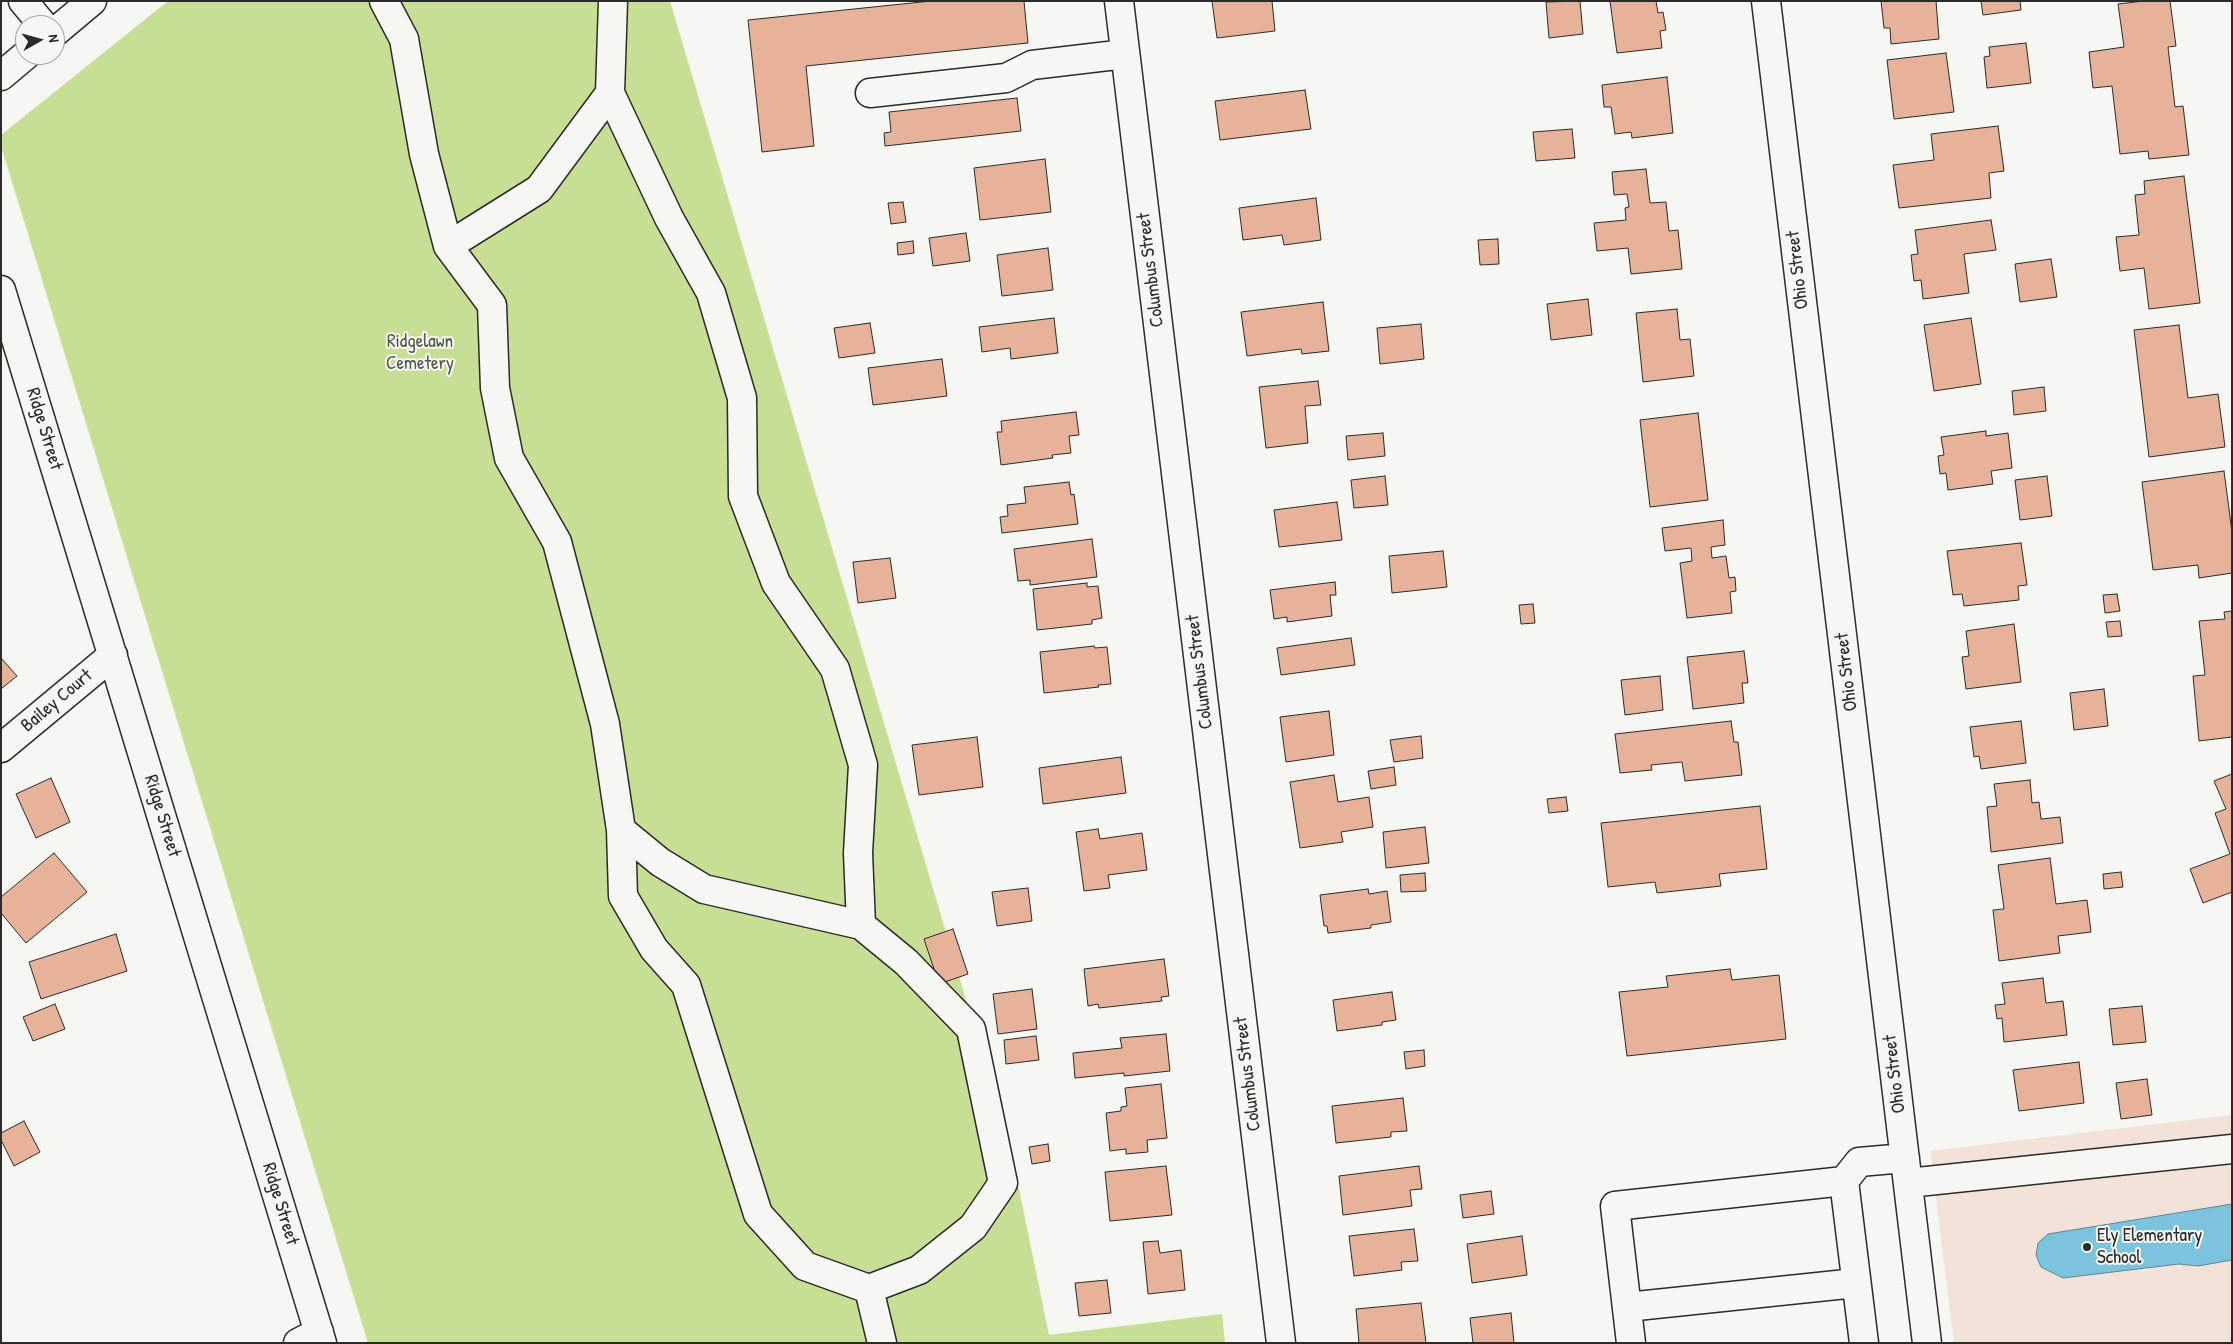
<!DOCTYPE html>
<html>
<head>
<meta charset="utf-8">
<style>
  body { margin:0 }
  #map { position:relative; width:2233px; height:1344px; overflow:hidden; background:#f6f6f2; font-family:"Patrick Hand",sans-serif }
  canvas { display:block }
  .frame { position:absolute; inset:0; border:2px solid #2b2b2b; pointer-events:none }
  .north { position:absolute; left:15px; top:15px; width:50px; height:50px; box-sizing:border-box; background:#f6f6f2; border:1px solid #a5a5a2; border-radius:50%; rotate:83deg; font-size:14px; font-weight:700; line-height:20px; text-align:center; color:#2b2b2b }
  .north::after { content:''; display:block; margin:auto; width:18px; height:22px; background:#2b2b2b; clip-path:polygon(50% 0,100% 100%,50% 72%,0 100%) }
</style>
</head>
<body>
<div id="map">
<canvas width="2233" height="1344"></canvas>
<div class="frame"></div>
<div class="north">N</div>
</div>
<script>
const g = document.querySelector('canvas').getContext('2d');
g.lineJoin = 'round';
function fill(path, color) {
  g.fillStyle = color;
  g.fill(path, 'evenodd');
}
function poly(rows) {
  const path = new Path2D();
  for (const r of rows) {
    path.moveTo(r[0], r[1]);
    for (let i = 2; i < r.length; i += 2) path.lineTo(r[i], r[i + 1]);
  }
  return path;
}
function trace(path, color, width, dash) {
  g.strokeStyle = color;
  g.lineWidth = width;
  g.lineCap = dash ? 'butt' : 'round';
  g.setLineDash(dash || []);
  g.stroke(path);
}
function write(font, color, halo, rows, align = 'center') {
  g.font = font + ' "Patrick Hand",sans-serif';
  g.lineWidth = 4;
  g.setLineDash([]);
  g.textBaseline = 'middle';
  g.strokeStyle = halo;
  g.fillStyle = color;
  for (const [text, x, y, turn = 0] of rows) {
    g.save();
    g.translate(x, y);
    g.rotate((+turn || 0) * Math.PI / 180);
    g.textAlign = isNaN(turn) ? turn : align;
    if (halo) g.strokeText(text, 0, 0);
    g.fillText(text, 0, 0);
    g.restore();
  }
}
fill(poly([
  [2232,1115,2232,1343,1954,1343,1930,1151]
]), '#f2e2d8');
fill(poly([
  [168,1,670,1,1012,1155,1049,1335,1222,1314,1225,1343,368,1343,1,146,1,135]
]), '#c7df95');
const water = poly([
  [2232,1204,2232,1260,2198,1266,2179,1264,2063,1278,2041,1267,2036,1255,2038,1243,2048,1234,2232,1204]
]);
fill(water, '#7cc3dd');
trace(water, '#5c8696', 1);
const building = poly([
  [931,1,1024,1,1028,43,806,66,814,146,762,152,748,20,931,1],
  [1212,1,1272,1,1275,31,1217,38,1212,1],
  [1580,1,1583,34,1549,38,1546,2,1580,1],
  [1610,1,1656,1,1658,13,1663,12,1666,30,1660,31,1662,48,1617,53,1610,1],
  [1881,1,1936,1,1939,39,1891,44,1890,28,1884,28,1881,1],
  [1981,1,2020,1,2021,10,1983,15,1981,1],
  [2144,1,2170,1,2176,46,2168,47,2175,107,2183,106,2189,155,2149,159,2148,151,2120,154,2112,86,2093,88,2089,52,2124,47,2118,4,2144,1],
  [2026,43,2031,83,1987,88,1984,57,1990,56,1989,47,2026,43],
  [1946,53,1954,112,1894,119,1887,60,1946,53],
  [1667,77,1673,133,1632,138,1631,132,1615,134,1611,107,1604,107,1602,85,1667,77],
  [1305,90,1311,129,1220,140,1215,101,1305,90],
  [1017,98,1021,131,885,146,884,133,891,132,889,112,1017,98],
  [1998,126,2004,171,1989,173,1991,198,1899,208,1893,165,1934,160,1931,134,1998,126],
  [1572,129,1575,158,1536,161,1533,132,1572,129],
  [1045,159,1051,212,980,220,974,168,1045,159],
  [1646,169,1650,203,1666,202,1669,231,1678,230,1682,269,1631,274,1628,248,1597,251,1594,223,1626,220,1625,208,1629,207,1627,194,1614,195,1612,172,1646,169],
  [2184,176,2200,303,2149,309,2144,268,2120,271,2116,237,2139,235,2135,195,2145,194,2144,181,2184,176],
  [1316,198,1321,240,1284,245,1282,235,1243,240,1239,208,1316,198],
  [903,202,906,222,891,224,888,203,903,202],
  [1991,220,1996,250,1964,254,1969,293,1923,299,1921,280,1914,281,1911,255,1918,254,1915,230,1991,220],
  [966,233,970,261,933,266,929,238,966,233],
  [1498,239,1499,264,1480,265,1478,240,1498,239],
  [913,241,914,253,898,255,897,243,913,241],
  [1048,248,1053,290,1002,296,997,255,1048,248],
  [2051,259,2057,297,2020,302,2015,264,2051,259],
  [1588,299,1592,335,1551,340,1547,304,1588,299],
  [1323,302,1329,351,1302,354,1301,349,1247,356,1241,312,1323,302],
  [1677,309,1680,340,1690,339,1694,376,1643,382,1636,313,1677,309],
  [1054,318,1058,353,1011,359,1010,348,982,352,979,327,1054,318],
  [1971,318,1981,384,1934,391,1924,325,1971,318],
  [870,323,875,353,839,358,834,328,870,323],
  [1421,324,1424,359,1380,364,1377,328,1421,324],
  [2179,325,2188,398,2218,394,2225,447,2149,457,2134,330,2179,325],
  [942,359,947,396,873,405,868,368,942,359],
  [1318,381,1321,405,1305,406,1308,443,1266,448,1259,387,1318,381],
  [2044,387,2046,411,2014,415,2012,391,2044,387],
  [1076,412,1079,435,1069,436,1071,453,1052,455,1053,458,1001,465,997,432,1002,432,1001,421,1076,412],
  [1698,413,1708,500,1650,507,1640,420,1698,413],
  [1986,431,1986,436,2008,433,2012,468,1991,471,1993,484,1948,490,1946,473,1940,474,1938,456,1944,455,1941,437,1986,431],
  [1383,433,1385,456,1348,460,1346,436,1383,433],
  [2224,471,2232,532,2232,573,2199,578,2198,565,2153,570,2142,482,2224,471],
  [1385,476,1388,505,1354,508,1351,480,1385,476],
  [2047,476,2052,516,2020,520,2015,480,2047,476],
  [1069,482,1071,495,1074,494,1078,524,1002,533,1000,517,1008,516,1007,505,1026,503,1024,487,1069,482],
  [1337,502,1342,540,1279,547,1274,510,1337,502],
  [1723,520,1725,545,1711,547,1712,558,1726,556,1729,578,1735,577,1736,591,1730,592,1732,613,1687,618,1680,563,1692,561,1691,548,1665,551,1662,528,1723,520],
  [1092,539,1097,577,1030,585,1030,580,1018,581,1014,549,1092,539],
  [2021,543,2027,585,2018,586,2019,600,1964,606,1962,594,1953,595,1947,551,2021,543],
  [1443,551,1447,587,1392,593,1389,556,1443,551],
  [890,558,896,598,858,603,853,562,890,558],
  [1335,582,1336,595,1330,595,1332,616,1287,622,1287,617,1274,619,1270,590,1335,582],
  [1087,583,1087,587,1098,586,1102,618,1092,620,1092,624,1037,630,1033,589,1087,583],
  [2117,594,2120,611,2105,613,2103,595,2117,594],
  [1533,604,1535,623,1521,624,1519,605,1533,604],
  [2232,611,2232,737,2199,741,2193,676,2205,675,2199,621,2225,619,2224,612,2232,611],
  [2120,621,2122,636,2108,637,2106,622,2120,621],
  [2014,624,2021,682,1966,689,1962,657,1969,656,1966,631,2014,624],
  [1351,638,1355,665,1281,675,1277,648,1351,638],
  [1094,646,1095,648,1107,647,1111,684,1098,685,1099,687,1044,693,1040,652,1094,646],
  [1744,651,1748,683,1742,683,1744,703,1693,709,1687,657,1744,651],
  [1,658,17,676,1,689,1,658],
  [1660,676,1663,710,1625,715,1621,680,1660,676],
  [2104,689,2108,726,2074,730,2070,693,2104,689],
  [1329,711,1334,755,1286,762,1280,717,1329,711],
  [1731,721,1734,742,1738,742,1742,775,1685,781,1682,762,1651,765,1652,770,1620,773,1615,734,1731,721],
  [2021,721,2026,763,1981,769,1979,756,1974,757,1970,727,2021,721],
  [1421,736,1423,758,1394,762,1390,740,1421,736],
  [977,737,983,787,919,795,912,745,977,737],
  [1121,757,1126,793,1043,804,1039,768,1121,757],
  [1394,767,1396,785,1371,789,1368,771,1394,767],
  [2232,774,2232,892,2203,903,2190,869,2230,854,2215,813,2226,809,2214,781,2232,774],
  [1334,775,1338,802,1369,797,1373,827,1341,832,1343,842,1300,848,1290,782,1334,775],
  [51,778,70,822,36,838,16,794,51,778],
  [2030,780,2032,803,2039,802,2041,819,2060,817,2063,843,1991,852,1987,807,1997,806,1994,784,2030,780],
  [1566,797,1568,811,1549,813,1547,799,1566,797],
  [1760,806,1767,869,1719,874,1721,886,1657,893,1655,882,1608,887,1601,823,1760,806],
  [1425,827,1429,863,1386,868,1383,832,1425,827],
  [1098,829,1100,839,1142,833,1147,870,1108,875,1110,888,1084,891,1076,832,1098,829],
  [54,853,87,892,26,943,1,913,1,897,54,853],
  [2050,858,2056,904,2087,900,2091,932,2058,936,2060,953,1999,961,1993,910,2004,909,1998,865,2050,858],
  [2121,872,2123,887,2104,889,2103,874,2121,872],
  [1425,873,1426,891,1401,892,1400,875,1425,873],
  [1028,888,1032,921,997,926,992,892,1028,888],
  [1368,889,1369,894,1387,891,1391,922,1371,925,1371,928,1328,933,1327,926,1324,926,1320,895,1368,889],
  [953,929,968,974,939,984,924,939,953,929],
  [116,934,127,971,41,999,29,962,116,934],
  [1164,959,1169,996,1161,997,1162,1001,1099,1008,1098,1004,1088,1006,1084,969,1164,959],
  [1730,969,1732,980,1779,975,1786,1039,1627,1056,1619,992,1668,987,1666,976,1730,969],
  [2043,978,2046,1003,2063,1001,2067,1035,2004,1042,2002,1018,1997,1019,1995,1005,2005,1004,2002,983,2043,978],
  [1032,989,1037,1029,998,1034,993,994,1032,989],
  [1392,992,1396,1020,1382,1022,1382,1025,1337,1031,1333,1000,1392,992],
  [55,1004,65,1029,33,1041,23,1017,55,1004],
  [2142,1006,2146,1042,2113,1045,2109,1009,2142,1006],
  [1166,1034,1170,1071,1124,1076,1124,1073,1075,1078,1073,1053,1122,1048,1120,1038,1166,1034],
  [1036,1036,1039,1060,1006,1064,1004,1040,1036,1036],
  [1424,1050,1425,1066,1406,1069,1404,1052,1424,1050],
  [2079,1062,2084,1103,2019,1111,2013,1070,2079,1062],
  [2147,1079,2152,1115,2121,1119,2116,1083,2147,1079],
  [1161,1084,1167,1138,1147,1140,1148,1152,1126,1154,1126,1149,1110,1151,1106,1113,1121,1111,1121,1107,1127,1106,1125,1088,1161,1084],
  [1403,1098,1407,1131,1391,1132,1391,1137,1336,1143,1332,1106,1403,1098],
  [24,1121,40,1152,14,1166,1,1140,1,1133,24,1121],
  [1048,1144,1050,1161,1032,1164,1029,1147,1048,1144],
  [1166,1166,1172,1215,1110,1221,1105,1172,1166,1166],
  [1419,1166,1422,1189,1410,1190,1412,1206,1343,1215,1339,1176,1419,1166],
  [1491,1191,1494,1214,1463,1218,1460,1195,1491,1191],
  [1414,1229,1418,1261,1401,1262,1402,1270,1354,1276,1349,1236,1414,1229],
  [1522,1236,1527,1275,1472,1283,1467,1244,1522,1236],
  [1158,1241,1160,1253,1181,1250,1185,1290,1148,1294,1143,1242,1158,1241],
  [1107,1280,1111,1313,1079,1316,1075,1283,1107,1280],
  [1421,1303,1426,1343,1359,1343,1356,1309,1421,1303],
  [1511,1313,1514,1343,1473,1343,1470,1318,1511,1313]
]);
fill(building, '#e7b29a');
trace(building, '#2b2b2b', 1);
const minor = poly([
  [23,1,43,25],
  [384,1,404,39,424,154,448,246,492,305,495,388,509,458,557,542,605,724,621,830,623,896,654,949,686,985,758,1214,805,1266,869,1289,919,1270,973,1227,1003,1183,971,1029,906,962,861,925,704,889,660,862,621,830],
  [613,1,610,93,669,218,711,293,742,398,743,496,776,583,835,669,863,765,858,853,861,925],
  [1119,1,1281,1343],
  [1766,1,1927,1343],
  [55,32,92,1],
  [1,76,26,55],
  [870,93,1006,78,1032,65,1125,54],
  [448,246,539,189,610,93],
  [1,290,322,1343],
  [1,748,113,655],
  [1844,1181,1864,1343],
  [1908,1183,2232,1149],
  [869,1289,882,1343],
  [1627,1307,1856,1283],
  [298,1343,319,1332],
  [1631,1343,1615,1206,1844,1181,1859,1162,1905,1158]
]);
trace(minor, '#2b2b2b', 31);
trace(minor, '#f6f6f2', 28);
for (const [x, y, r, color] of [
  [2087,1247,5,"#2b2b2b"]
]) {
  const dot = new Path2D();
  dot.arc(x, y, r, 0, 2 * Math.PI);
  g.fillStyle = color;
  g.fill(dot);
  trace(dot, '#f6f6f2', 2);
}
write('19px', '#2b2b2b', '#f6f6f2', [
  ["Columbus Street",1151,270,-97],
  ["Ohio Street",1798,270,-97],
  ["Ridge Street",44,429,73],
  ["Columbus Street",1200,672,-97],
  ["Ohio Street",1847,672,-97],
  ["Bailey Court",57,701,-40],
  ["Ridge Street",162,816,73],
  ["Columbus Street",1248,1074,-97],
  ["Ohio Street",1895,1074,-97],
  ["Ridge Street",280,1204,73]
]);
write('19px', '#525846', '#f6f6f2', [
  ["Ridgelawn",420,342],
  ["Cemetery",420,364]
]);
write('19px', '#2b2b2b', '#f6f6f2', [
  ["Ely Elementary",2097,1236],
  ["School",2097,1258]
], 'left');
</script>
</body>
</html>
